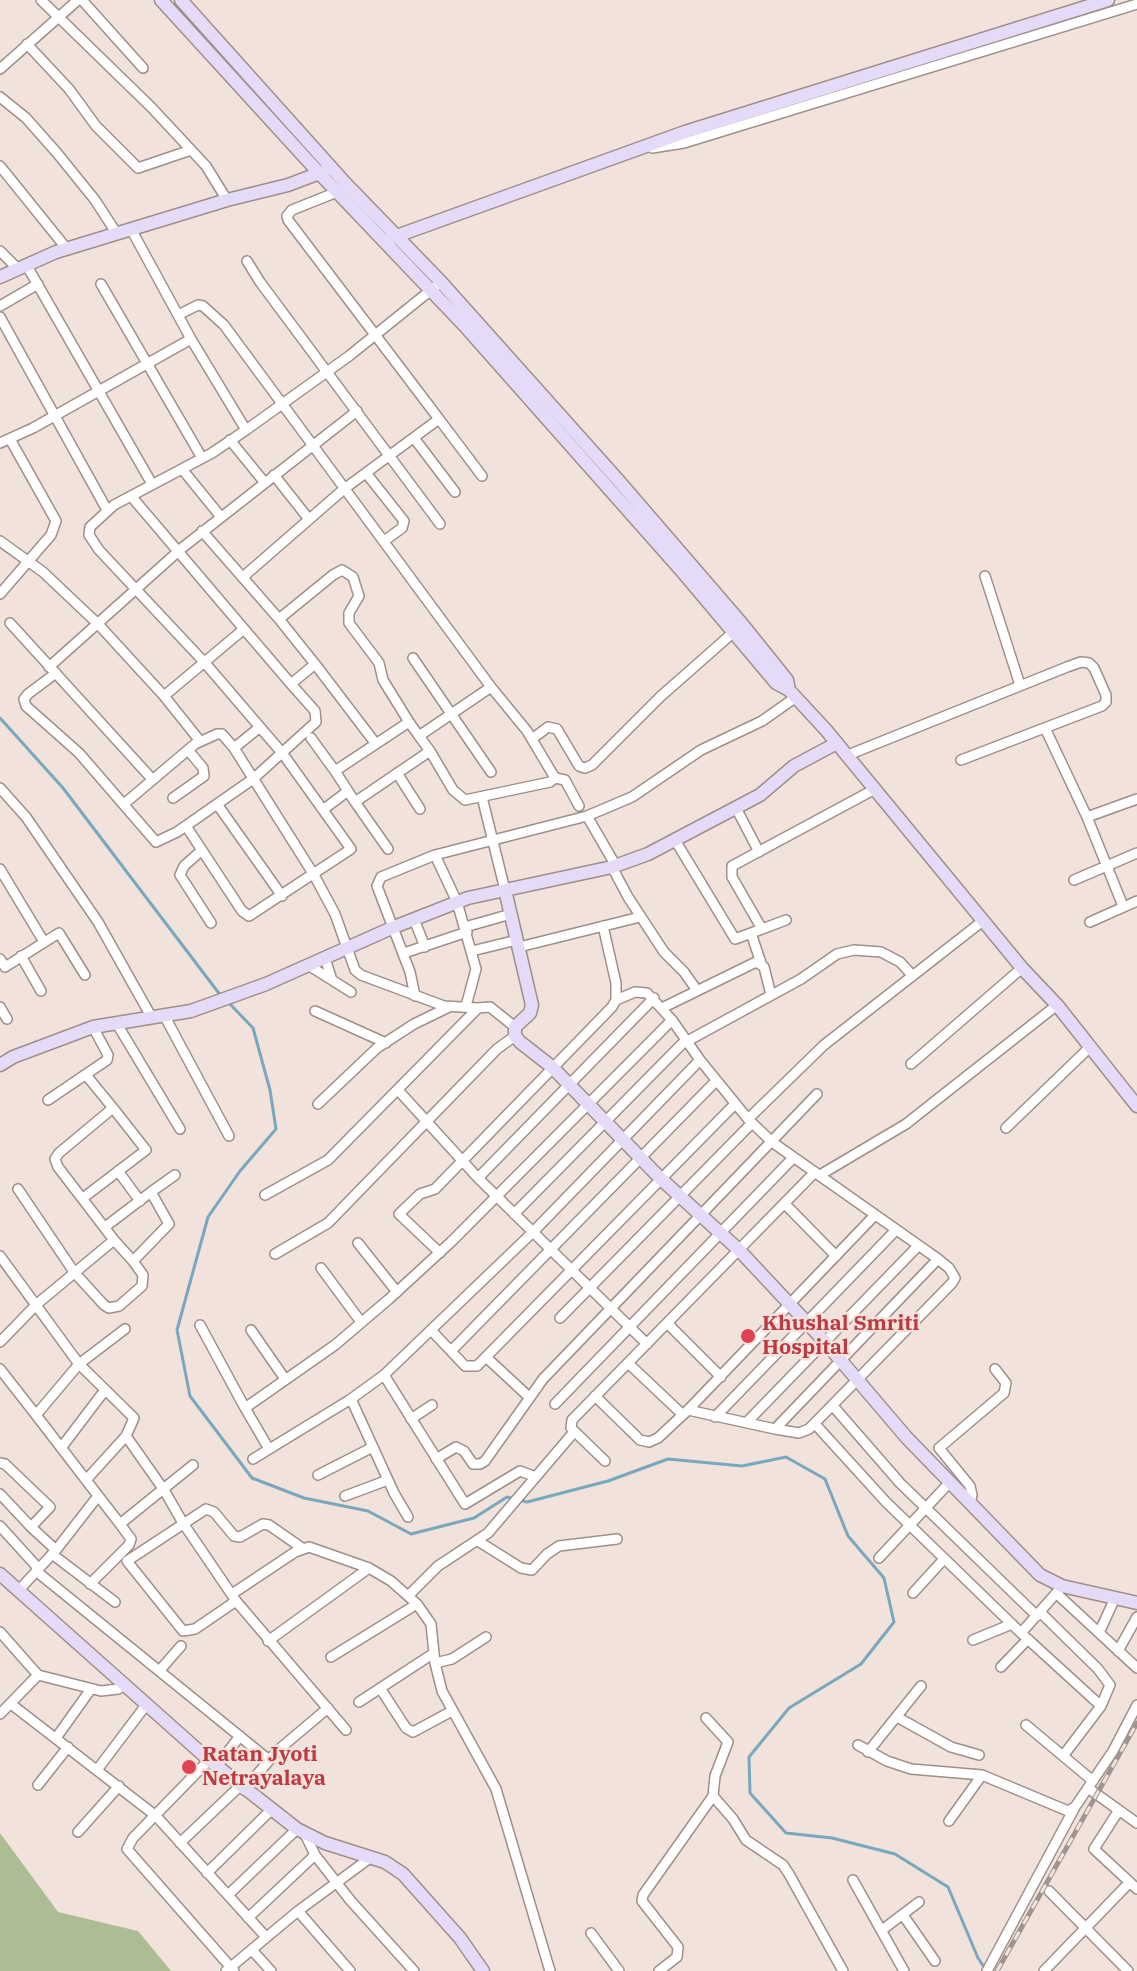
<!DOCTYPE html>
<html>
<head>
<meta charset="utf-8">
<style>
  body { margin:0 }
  canvas { display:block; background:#f2e2dc }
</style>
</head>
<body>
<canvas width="1137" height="1971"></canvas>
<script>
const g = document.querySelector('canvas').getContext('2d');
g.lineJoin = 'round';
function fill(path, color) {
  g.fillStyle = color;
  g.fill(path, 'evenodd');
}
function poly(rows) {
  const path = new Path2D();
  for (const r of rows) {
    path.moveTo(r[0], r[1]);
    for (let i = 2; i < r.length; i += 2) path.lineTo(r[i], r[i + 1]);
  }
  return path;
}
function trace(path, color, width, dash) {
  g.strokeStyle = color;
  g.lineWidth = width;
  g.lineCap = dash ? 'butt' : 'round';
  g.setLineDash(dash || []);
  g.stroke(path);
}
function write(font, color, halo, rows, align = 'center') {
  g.font = font + ' "IBM Plex Serif",serif';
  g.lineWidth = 5;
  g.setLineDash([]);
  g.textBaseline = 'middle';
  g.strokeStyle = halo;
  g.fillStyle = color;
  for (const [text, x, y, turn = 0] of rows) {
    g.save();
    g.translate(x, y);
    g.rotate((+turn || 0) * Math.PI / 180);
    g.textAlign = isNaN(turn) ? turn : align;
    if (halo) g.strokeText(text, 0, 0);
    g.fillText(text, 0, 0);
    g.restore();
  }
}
fill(poly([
  [0,1833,58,1912,138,1931,171,1971,0,1971]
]), '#acbc93');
trace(poly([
  [0,718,63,788,221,996],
  [228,1002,253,1028,270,1090,276,1129,240,1171,208,1217,177,1330,190,1396,252,1478,304,1498,368,1511,411,1534,474,1518,507,1497,527,1502,608,1481,668,1459,742,1466,786,1457,825,1479,848,1536,884,1578,894,1622,861,1664,789,1708,749,1757,750,1793,786,1833,832,1838,895,1854,948,1887,978,1958,986,1970]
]), '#78a8be', 3);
const street = poly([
  [41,0,151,107,206,166,227,200],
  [82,0,143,68],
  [27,44,69,89,96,126,138,168,191,150],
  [0,69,78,0],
  [0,97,26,118,57,153,95,200,117,234],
  [652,148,684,143,1137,4],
  [0,166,67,249],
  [131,229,191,339,246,430],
  [0,251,18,269],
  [247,261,260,282,440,524],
  [27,266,152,484],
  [101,284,202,458],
  [0,306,38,284],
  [178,315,198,305,203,306,224,325,491,687,527,731,555,778,550,782,465,800,453,790,430,751],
  [0,317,107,510],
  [439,419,482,476],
  [414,438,455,492],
  [230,440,265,483],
  [0,443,33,428,191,339],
  [182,469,221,517],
  [366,473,404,521,402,528,384,541],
  [274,475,308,518],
  [131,496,244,629],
  [202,531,279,619,333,575,342,570,353,577,359,596,349,613,349,623,379,663,383,680,409,722],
  [0,541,43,572,98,624,164,696,200,741],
  [985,576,1020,685],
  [243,577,344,489,439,419,288,220,287,216,292,210,337,192],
  [0,594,51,535,56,521,10,439],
  [279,619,315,664],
  [10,623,152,779],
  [413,658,491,772],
  [49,667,182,548,357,411],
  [56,673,28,694,24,699,26,706,79,753,156,842,177,832,253,779,316,722,315,711,291,684],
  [164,696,244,629,291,684,315,664,376,744],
  [1045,728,1087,817,1137,799],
  [419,736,409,722,335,771,355,802,430,751,419,736,491,687],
  [311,738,335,771],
  [532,739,548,727,557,729,579,766,585,768,592,765,660,697,736,630],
  [234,748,260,727],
  [848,755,1067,667,1081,662,1089,663,1094,668,1106,695,1106,702,1102,706,961,760],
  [397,773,420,809],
  [555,778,565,780,579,806],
  [0,788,26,817,98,922,152,1018],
  [482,797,505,890],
  [173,798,204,776,203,768,188,750],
  [355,802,388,849],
  [124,804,195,744,217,734,222,734,234,748,314,875,335,914,355,970,361,975,444,1006,478,1008],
  [217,804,282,896],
  [736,808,759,852],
  [324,809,348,791],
  [587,816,616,866],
  [1087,817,1123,906],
  [186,826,242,911,249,916,351,849,283,754,205,663,99,550,89,535,90,527,114,505,212,453,246,430,349,356,441,282],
  [675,840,735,939,762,929],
  [202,850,184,866,180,875,211,923],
  [435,855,457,902,476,969,466,1006],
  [612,867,628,897,664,952,684,972,696,989],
  [0,869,44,942],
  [1074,880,1137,853],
  [414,919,425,947],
  [786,920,762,929,732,877,732,866,875,789],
  [1090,922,1137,901],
  [465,927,511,914],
  [751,933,761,963],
  [519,947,640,917],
  [472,951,517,940],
  [404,953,467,932],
  [21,956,41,991],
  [325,958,332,980],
  [0,959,5,967,59,933,85,975],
  [308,965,351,992],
  [415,996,410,972,377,886,381,877,435,855,587,816,632,797,701,750,762,721,796,697],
  [616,1000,635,992,647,993,672,1020,700,1060],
  [0,1007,7,1019],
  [662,1008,756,962,764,967,771,995],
  [315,1011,386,1043],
  [164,1015,229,1136],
  [117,1024,180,1129],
  [911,1064,1022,968],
  [86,1075,113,1108],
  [398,1090,478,1178,647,1344],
  [48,1100,107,1060,108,1055,93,1027],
  [318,1104,377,1048,414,1024,449,1007],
  [748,1119,824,1045,984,920],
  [1006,1128,1090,1047],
  [118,1171,140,1201],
  [820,1175,906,1124,1057,1005],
  [478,1178,654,998],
  [18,1189,74,1272,104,1305,109,1308,119,1306,142,1286,143,1275,133,1261],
  [151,1192,175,1175],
  [265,1195,328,1160,478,1008,490,1007,515,1027],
  [83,1198,146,1150,113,1108,59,1153,55,1159,58,1167,114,1240,133,1261,169,1224,151,1192,105,1227],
  [785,1204,836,1256],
  [514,1214,682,1044,801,979,837,954,854,950,881,952,900,962,912,975],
  [358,1243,397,1292],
  [440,1253,399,1214,420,1194,435,1189,612,1007,616,1000,616,983,603,926],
  [275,1254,328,1223,497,1049,515,1036],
  [0,1256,79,1364,125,1329],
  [321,1268,361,1322],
  [560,1318,752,1123],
  [668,1324,721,1377],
  [200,1325,245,1408,335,1345,389,1299,451,1242,672,1020],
  [251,1330,285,1379],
  [431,1330,465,1366,477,1366,735,1104],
  [0,1342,37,1304,114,1240],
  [451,1351,716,1081],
  [487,1358,529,1397],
  [628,1363,683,1415],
  [0,1369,36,1415,79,1364,134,1418,126,1436,164,1490,183,1523,236,1601,346,1730],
  [384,1375,465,1504,520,1471,536,1477],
  [595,1396,640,1440,649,1442,658,1438,688,1410,875,1215],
  [351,1399,394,1493,408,1517],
  [555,1404,793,1158],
  [833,1406,900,1483,1037,1616],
  [245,1408,269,1449],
  [36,1415,86,1480],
  [715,1417,896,1230],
  [411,1419,432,1405],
  [747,1422,918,1246],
  [815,1424,886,1502,1021,1633,1101,1706],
  [775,1429,938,1259],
  [126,1436,86,1480,120,1524,193,1465],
  [61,1448,105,1390],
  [253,1459,351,1399,384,1375,533,1232,700,1060,748,1119,772,1142,938,1259,949,1268,955,1278,952,1283,809,1429,799,1433,775,1429,688,1410],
  [436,1459,456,1447,464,1451,473,1464,480,1464,485,1461,543,1379,817,1094],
  [605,1461,571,1428,572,1420,815,1172],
  [0,1463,5,1464,50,1507,31,1527,56,1550],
  [318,1475,373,1447],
  [0,1494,31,1527],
  [345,1496,388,1480],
  [970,1503,972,1495,970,1486,939,1448,1004,1393,1006,1383,995,1369],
  [0,1526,39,1569],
  [478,1541,521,1568,532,1570,547,1554,559,1546,617,1539],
  [52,1554,115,1602],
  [879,1558,950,1482],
  [36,1571,269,1760],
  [90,1584,129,1545,131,1539,120,1524],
  [19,1590,56,1550,98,1496],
  [913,1593,944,1559],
  [1056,1593,1137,1668],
  [232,1594,295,1552,309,1547,369,1568,391,1581,417,1604,431,1624,435,1663,442,1691,496,1789,550,1971],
  [409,1595,438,1566,488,1533,574,1432],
  [236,1601,195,1629,183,1631,127,1561,206,1509,214,1512,234,1536,240,1537,263,1524,269,1525,302,1548],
  [1040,1612,1098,1669,1110,1685,1101,1706,1063,1756],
  [0,1632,38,1675,0,1714],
  [1021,1633,1059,1590],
  [1099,1633,1115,1598],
  [973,1640,1012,1624],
  [268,1641,369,1568],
  [1118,1651,1137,1617],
  [331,1657,417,1604],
  [435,1663,452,1659,486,1637],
  [1001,1667,1028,1639],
  [160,1670,181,1646],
  [38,1675,101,1691,118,1689,124,1685],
  [380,1688,406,1728,413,1732,452,1711],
  [359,1702,434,1653],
  [11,1704,156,1816,266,1937],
  [897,1717,951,1747,979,1755],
  [1026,1725,1093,1781],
  [56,1738,91,1689],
  [858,1745,887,1761,911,1769,982,1775,1068,1811,1075,1807,1113,1751,1137,1705],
  [868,1752,921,1686],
  [209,1760,133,1838,127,1849,234,1971],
  [217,1766,240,1736],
  [97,1770,146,1705],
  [38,1785,68,1747],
  [1088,1788,1137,1823],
  [244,1790,277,1751,328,1708],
  [713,1796,733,1819,746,1840,783,1865,789,1874,843,1971],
  [1119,1810,1094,1849,1137,1889],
  [949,1821,982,1775],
  [78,1832,119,1786],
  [305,1834,315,1855,350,1900,414,1971],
  [180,1843,240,1786],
  [207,1873,271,1810],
  [853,1880,904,1971],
  [1049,1891,1128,1971],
  [228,1895,297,1829],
  [298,1911,350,1971],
  [903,1915,935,1961],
  [248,1918,315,1855],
  [882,1930,919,1902],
  [591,1933,619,1971],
  [252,1950,271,1971],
  [226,1971,298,1911,370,1858],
  [659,1971,677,1957,678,1947,642,1901,643,1895,713,1796,715,1776,728,1742,706,1718],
  [987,1971,1075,1807],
  [1044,1971,1130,1882]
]);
const secondary = poly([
  [161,0,319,173,464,325,680,569,776,683,789,690,826,730,1022,968,1057,1005,1137,1106],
  [181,0,346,184,441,282,618,480,742,624,787,680,789,690],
  [391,238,685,132,1108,0],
  [0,277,56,252,227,200,288,185,325,171],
  [505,890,532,1005,530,1013,515,1027,515,1036,520,1042,552,1067,661,1179,739,1250,825,1342,907,1438,1040,1575,1062,1586,1137,1603],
  [0,1065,13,1057,93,1027,191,1011,266,984,394,927,468,898,612,867,648,854,760,795,794,766,837,743],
  [0,1574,209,1760,297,1829,325,1843,385,1862,403,1874,460,1938,483,1971]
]);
trace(street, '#9e8f89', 12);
trace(secondary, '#9e8f89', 15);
trace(street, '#fff', 9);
trace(secondary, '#e6daf9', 12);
const rail = poly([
  [997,1971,1137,1723]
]);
trace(rail, '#9f948f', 5);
trace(rail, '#f2e2dc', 3, [9]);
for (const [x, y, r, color] of [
  [748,1336,8,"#e0444e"],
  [189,1767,8,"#e0444e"]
]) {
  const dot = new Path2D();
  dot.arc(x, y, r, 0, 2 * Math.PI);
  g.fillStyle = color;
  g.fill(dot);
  trace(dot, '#f2e2dc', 2);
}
write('bold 21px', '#be3a42', '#f2e2dc', [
  ["Khushal Smriti",762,1324],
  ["Hospital",762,1348],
  ["Ratan Jyoti",202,1755],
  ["Netrayalaya",202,1779]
], 'left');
</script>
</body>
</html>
